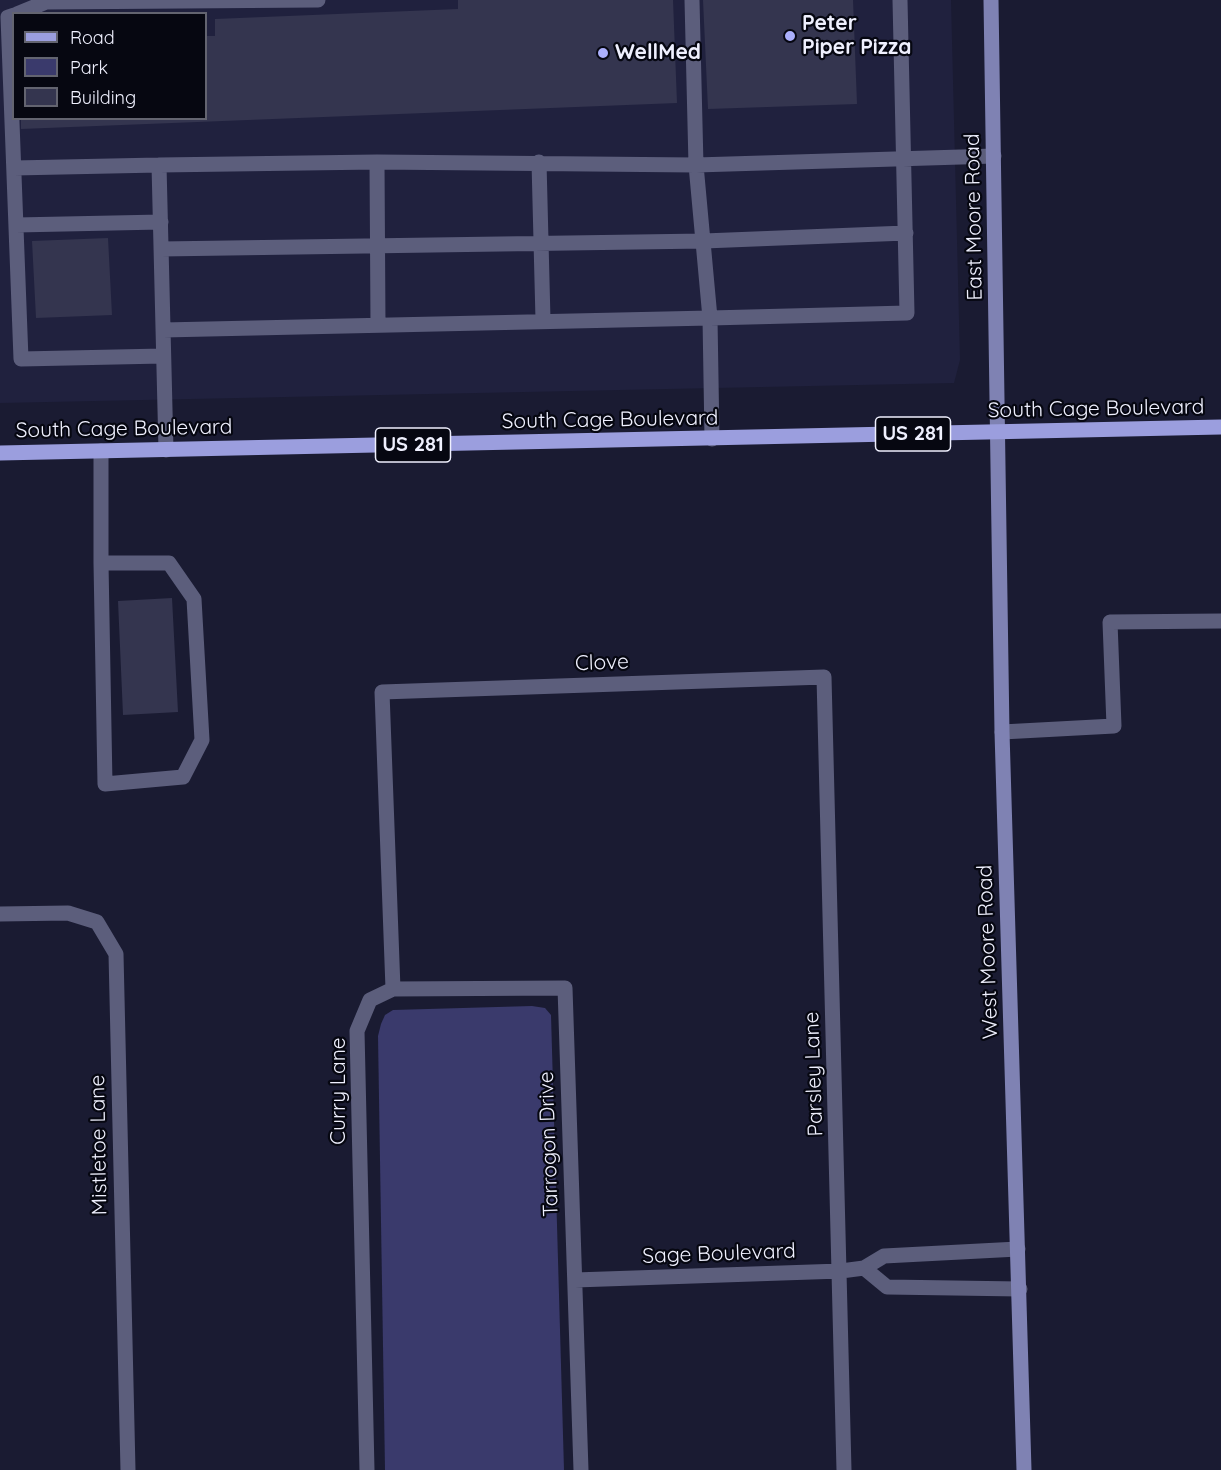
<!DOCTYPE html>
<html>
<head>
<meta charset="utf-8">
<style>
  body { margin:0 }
  #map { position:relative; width:1221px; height:1470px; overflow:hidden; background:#1a1b32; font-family:Quicksand,sans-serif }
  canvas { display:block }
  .legend { position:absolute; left:12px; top:12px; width:195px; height:108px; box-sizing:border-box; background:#060711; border:2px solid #636470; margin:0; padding:8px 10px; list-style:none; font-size:18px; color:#eff0fe }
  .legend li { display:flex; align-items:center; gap:12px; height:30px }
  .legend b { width:30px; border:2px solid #636470 }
</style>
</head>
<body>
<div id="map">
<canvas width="1221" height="1470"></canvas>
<ul class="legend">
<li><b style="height:8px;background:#9b9ede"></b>Road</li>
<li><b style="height:16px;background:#3a3a6c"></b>Park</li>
<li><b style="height:16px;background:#34354f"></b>Building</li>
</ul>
</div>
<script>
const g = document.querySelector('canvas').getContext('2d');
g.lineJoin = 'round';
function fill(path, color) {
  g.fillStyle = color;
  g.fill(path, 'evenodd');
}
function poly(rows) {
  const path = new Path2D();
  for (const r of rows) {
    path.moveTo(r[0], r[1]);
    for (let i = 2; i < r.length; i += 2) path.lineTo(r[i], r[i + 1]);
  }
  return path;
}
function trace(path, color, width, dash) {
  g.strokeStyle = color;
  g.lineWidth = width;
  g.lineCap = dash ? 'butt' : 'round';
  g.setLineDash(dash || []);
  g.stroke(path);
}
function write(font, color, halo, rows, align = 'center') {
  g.font = font + ' Quicksand,sans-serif';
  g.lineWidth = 4.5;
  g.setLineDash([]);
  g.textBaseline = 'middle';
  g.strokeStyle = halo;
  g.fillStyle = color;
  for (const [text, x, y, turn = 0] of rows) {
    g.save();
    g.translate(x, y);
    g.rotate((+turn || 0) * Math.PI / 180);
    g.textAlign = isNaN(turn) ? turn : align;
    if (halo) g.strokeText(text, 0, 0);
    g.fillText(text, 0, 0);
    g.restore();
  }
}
fill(poly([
  [0,0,951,0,960,360,954,383,0,403],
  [14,14,206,14,206,118,14,118]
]), '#20213e');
fill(poly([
  [532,1006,545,1008,551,1015,564,1470,385,1470,378,1036,381,1024,385,1015,393,1010]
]), '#3a3a6c');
fill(poly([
  [458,0,673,0,677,103,21,129,21,118,206,118,206,36,215,36,215,19,458,9],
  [703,0,853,0,857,104,708,109],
  [108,238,112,315,36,318,32,241],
  [172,598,178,712,123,715,118,601]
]), '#34354f');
trace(poly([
  [46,0,46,2,318,0],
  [17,14,46,2],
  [14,15,8,17,21,359,163,356],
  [377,162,378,325],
  [539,162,543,320],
  [14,168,159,165],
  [16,225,161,222],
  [161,249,704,241,906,233],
  [163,330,710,318,696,165,692,0],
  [712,439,710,318,907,313,900,0],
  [166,450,159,165,377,162,696,165,994,156],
  [101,451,101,563,105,784,183,777,202,740,194,599,169,563,101,563],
  [1002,732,1114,726,1110,622,1221,621]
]), '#5c5e7c', 15);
trace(poly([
  [0,914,68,913,97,922,116,954,128,1470],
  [393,989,382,692,824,677,844,1470],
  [864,1268,887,1287,1020,1289],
  [575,1280,841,1271,864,1268,884,1256,1018,1249],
  [367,1470,357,1031,370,1000,393,989,565,988,581,1470]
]), '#5c5e7c', 15);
trace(poly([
  [991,0,1002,732,1024,1470]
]), '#7f82b3', 15);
trace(poly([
  [0,453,1221,427]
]), '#9b9ede', 15);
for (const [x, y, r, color] of [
  [790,36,6,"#abaffb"],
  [603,53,6,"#abaffb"]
]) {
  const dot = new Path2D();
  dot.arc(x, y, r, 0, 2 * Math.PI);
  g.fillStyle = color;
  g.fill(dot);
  trace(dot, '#060711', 2);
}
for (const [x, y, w] of [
  [913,434,75],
  [413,445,75]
]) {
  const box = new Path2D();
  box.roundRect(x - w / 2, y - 17, w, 34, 4.5);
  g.fillStyle = '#060711';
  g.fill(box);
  trace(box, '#eff0fe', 1.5);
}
write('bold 20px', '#eff0fe', null, [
  ["US 281",913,434],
  ["US 281",413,445]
]);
write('bold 21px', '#eff0fe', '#060711', [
  ["Peter",802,24],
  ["Piper Pizza",802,48],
  ["WellMed",615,53]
], 'left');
write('21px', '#eff0fe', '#060711', [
  ["East Moore Road",974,217,-91],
  ["South Cage Boulevard",1096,409,-1],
  ["South Cage Boulevard",610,420,-1],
  ["South Cage Boulevard",124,429,-1],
  ["Clove",602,663,-2],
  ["West Moore Road",988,952,-92],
  ["Parsley Lane",814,1074,-92],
  ["Curry Lane",339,1091,-90],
  ["Tarrogon Drive",549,1144,-92],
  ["Mistletoe Lane",99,1145,-91],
  ["Sage Boulevard",719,1254,-2]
]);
</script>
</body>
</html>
